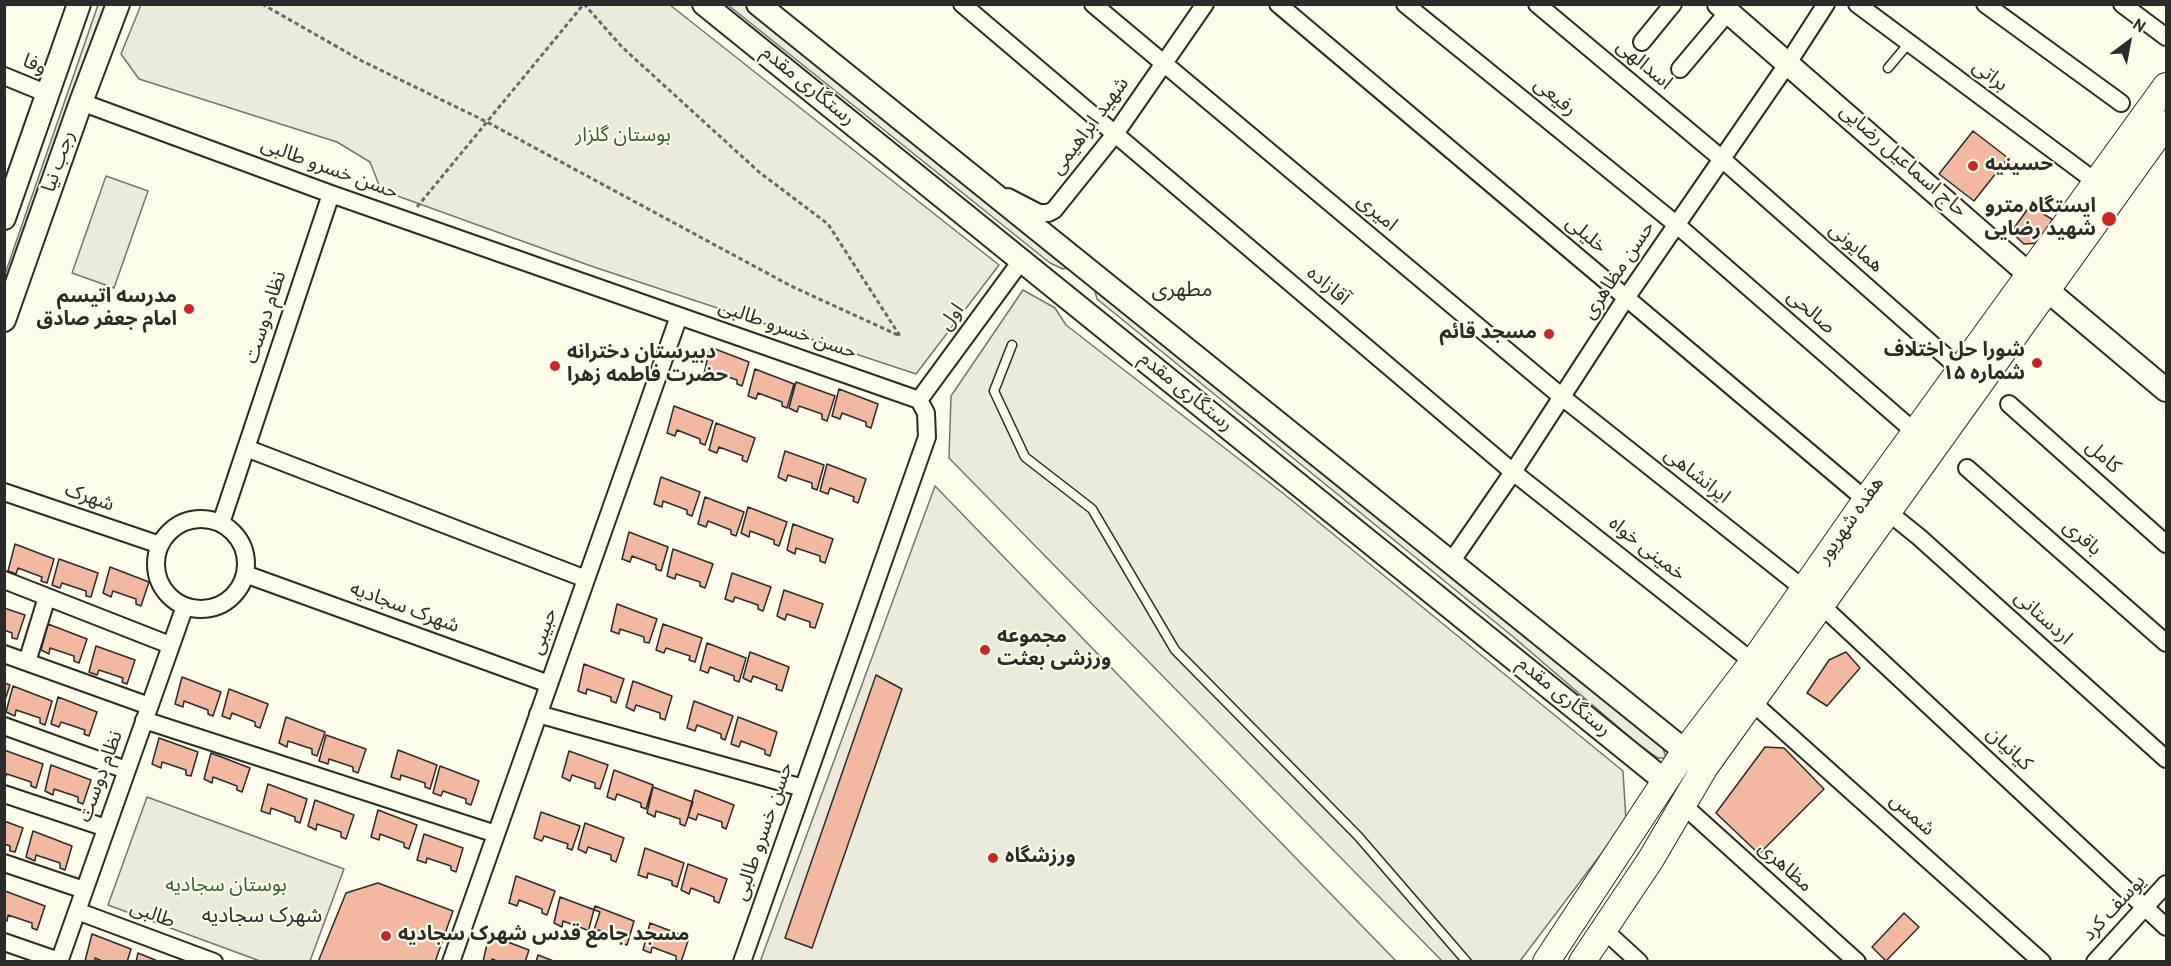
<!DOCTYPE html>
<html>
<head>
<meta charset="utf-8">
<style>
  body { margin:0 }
  #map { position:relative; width:2171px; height:966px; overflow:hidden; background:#fdfbea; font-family:Overpass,sans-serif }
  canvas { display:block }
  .frame { position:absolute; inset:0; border:6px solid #2b2b2b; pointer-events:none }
  .north { position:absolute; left:2099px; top:12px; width:60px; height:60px; -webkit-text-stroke:4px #fdfbea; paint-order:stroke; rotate:32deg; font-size:16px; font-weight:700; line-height:24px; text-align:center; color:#2b2b2b }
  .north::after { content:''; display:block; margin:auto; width:21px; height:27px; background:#2b2b2b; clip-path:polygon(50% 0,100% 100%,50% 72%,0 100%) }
</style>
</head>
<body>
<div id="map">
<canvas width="2171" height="966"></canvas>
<div class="frame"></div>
<div class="north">N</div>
</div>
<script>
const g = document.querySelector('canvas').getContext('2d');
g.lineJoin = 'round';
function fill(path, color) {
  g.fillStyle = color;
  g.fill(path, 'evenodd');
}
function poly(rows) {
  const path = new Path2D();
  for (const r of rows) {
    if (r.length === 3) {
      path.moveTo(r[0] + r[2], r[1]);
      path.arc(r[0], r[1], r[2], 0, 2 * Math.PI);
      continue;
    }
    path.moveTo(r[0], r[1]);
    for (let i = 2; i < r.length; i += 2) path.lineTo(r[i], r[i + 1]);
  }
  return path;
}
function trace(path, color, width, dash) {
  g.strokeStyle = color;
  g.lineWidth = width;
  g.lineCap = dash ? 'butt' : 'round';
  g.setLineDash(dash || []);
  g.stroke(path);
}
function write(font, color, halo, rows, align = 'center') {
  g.font = font + ' Overpass,"Noto Sans Arabic",sans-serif';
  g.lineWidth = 4.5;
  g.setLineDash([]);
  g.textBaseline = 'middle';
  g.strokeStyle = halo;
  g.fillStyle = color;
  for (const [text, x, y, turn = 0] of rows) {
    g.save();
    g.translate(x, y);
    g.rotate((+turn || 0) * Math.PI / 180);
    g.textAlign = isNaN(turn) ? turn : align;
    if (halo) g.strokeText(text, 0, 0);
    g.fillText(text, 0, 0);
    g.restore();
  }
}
const green = poly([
  [98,5,110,5,5,299,5,274,98,5],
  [141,5,670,5,999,265,916,374,591,266,381,190,370,162,337,142,139,79,121,54,141,5],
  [728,5,746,5,1071,266,1063,269,1050,263,728,5],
  [106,176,148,191,114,288,72,273,106,176],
  [1102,290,1580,679,1663,748,1666,758,1658,758,1638,744,1511,635,1097,299,1095,291,1102,290],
  [935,486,1254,815,1396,961,760,962,935,486],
  [147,797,344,869,310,961,260,961,108,905,147,797]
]);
fill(green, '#ecebdb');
trace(green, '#74746e', 1.5);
const parking = poly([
  [1023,290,1055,308,1066,325,1284,494,1623,771,1626,821,1520,961,1442,961,949,458,951,396,1023,290]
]);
fill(parking, '#eceadb');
trace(parking, '#74746e', 1.5);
const building = poly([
  [1973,131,2008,158,1974,201,1939,174,1973,131],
  [2030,206,2055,221,2040,243,2024,244,2011,232,2030,206],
  [710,347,749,362,742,386,737,384,737,380,713,372,712,377,704,374,710,347],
  [755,369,794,384,787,408,782,406,782,402,758,393,756,399,748,396,755,369],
  [796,382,835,396,827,421,822,419,822,414,799,406,797,412,789,408,796,382],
  [839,389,878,404,871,428,866,426,866,422,842,413,840,419,832,416,839,389],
  [674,406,713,421,705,445,700,443,700,439,677,430,675,436,667,433,674,406],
  [716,423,755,438,747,462,742,460,743,456,719,447,717,453,709,450,716,423],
  [785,451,824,465,817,490,812,488,812,483,788,475,786,481,778,477,785,451],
  [827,464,866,479,858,503,853,501,854,497,830,488,828,494,820,491,827,464],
  [661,477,700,492,692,516,687,514,687,510,663,501,662,507,654,504,661,477],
  [705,497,744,512,736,536,731,534,731,530,708,521,706,527,698,524,705,497],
  [748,507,787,522,779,546,774,544,774,540,750,531,749,537,741,533,748,507],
  [793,524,833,539,825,563,820,561,820,556,796,548,795,554,787,550,793,524],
  [629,532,668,547,661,571,656,569,656,565,632,556,630,562,622,559,629,532],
  [15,544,54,559,47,583,41,581,42,577,18,568,16,574,8,571,15,544],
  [673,549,713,564,705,588,700,586,700,582,676,574,675,579,667,576,673,549],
  [59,559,98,573,91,597,86,596,86,591,62,583,60,588,52,585,59,559],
  [110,567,149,582,141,606,136,604,136,599,113,591,111,597,103,593,110,567],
  [732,573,771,587,763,611,758,609,758,605,735,597,733,602,725,599,732,573],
  [784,590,823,604,815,628,810,627,810,622,787,614,785,620,777,616,784,590],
  [617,604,657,619,649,643,644,642,644,637,620,629,619,634,611,631,617,604],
  [4,608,25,615,17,639,12,638,12,633,4,630,4,608],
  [48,624,87,639,79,663,74,661,74,656,50,648,49,654,41,650,48,624],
  [663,624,702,638,695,662,689,660,690,656,666,648,664,653,656,650,663,624],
  [707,643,746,658,739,682,734,680,734,676,710,667,708,673,700,670,707,643],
  [96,646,135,660,127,684,122,682,123,678,99,670,97,675,89,672,96,646],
  [750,652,789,667,782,691,776,689,777,685,753,676,751,682,743,678,750,652],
  [1846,652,1860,668,1827,706,1807,693,1829,660,1846,652],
  [584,664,624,679,616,703,611,701,611,697,587,689,586,694,578,691,584,664],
  [876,675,902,689,812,948,785,938,876,675],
  [182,677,221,692,213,716,208,714,208,710,184,701,183,707,175,704,182,677],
  [633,681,672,696,665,720,660,718,660,713,636,705,634,711,626,707,633,681],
  [4,683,10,685,4,703,4,683],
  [13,686,52,701,45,725,40,723,40,718,16,710,15,716,6,712,13,686],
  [229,689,268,704,260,728,255,726,255,722,232,713,230,719,222,716,229,689],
  [58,697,97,712,89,736,84,734,85,730,61,722,59,727,51,724,58,697],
  [694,701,733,716,725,740,721,738,721,734,697,725,695,731,687,728,694,701],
  [286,717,325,732,317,756,312,754,312,749,288,741,287,747,279,743,286,717],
  [738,717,777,732,770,756,765,754,765,750,741,741,739,747,731,744,738,717],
  [326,735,366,749,358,773,353,771,353,767,329,759,328,764,319,761,326,735],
  [159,738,198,752,191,776,186,775,186,770,162,762,161,768,152,764,159,738],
  [1765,747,1784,748,1824,789,1759,854,1716,813,1765,747],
  [4,750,43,764,36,788,31,786,31,782,7,774,4,779,4,750],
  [398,750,437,765,430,789,425,787,425,783,401,775,400,780,391,777,398,750],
  [569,751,608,765,600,789,595,788,595,783,572,775,570,781,562,777,569,751],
  [211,753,250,768,242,792,237,790,237,786,213,777,212,783,204,779,211,753],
  [51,765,91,780,83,804,78,802,78,797,54,789,53,795,45,791,51,765],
  [440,766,479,781,471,805,466,803,466,799,443,791,441,796,433,793,440,766],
  [614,770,653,785,646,809,641,807,641,803,617,794,615,800,607,797,614,770],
  [268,784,307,799,300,823,295,821,295,817,271,808,270,814,261,811,268,784],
  [653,787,693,802,685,826,680,824,680,819,656,811,655,817,647,813,653,787],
  [695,790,734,805,726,829,722,827,722,822,698,814,696,820,688,817,695,790],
  [315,800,354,815,346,839,341,837,341,832,317,824,316,830,308,826,315,800],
  [378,810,417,825,409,849,404,847,404,843,380,834,379,840,371,837,378,810],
  [541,812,580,826,572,850,567,848,568,844,544,836,542,841,534,838,541,812],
  [4,821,23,828,15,852,10,851,10,846,4,844,4,821],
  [585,823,624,838,616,862,611,860,611,855,588,847,586,853,578,849,585,823],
  [33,831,72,846,65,870,60,868,60,863,36,855,35,861,26,857,33,831],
  [424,834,463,848,456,872,451,870,451,866,427,858,426,863,417,860,424,834],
  [645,848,684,863,677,887,672,885,672,881,648,873,647,878,638,875,645,848],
  [688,864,727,879,719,903,714,901,714,897,691,888,689,894,681,890,688,864],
  [516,876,555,891,547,915,542,913,542,909,519,900,517,906,509,903,516,876],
  [378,883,453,911,435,962,318,962,346,893,378,883],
  [5,891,45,906,37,930,32,928,32,923,8,915,7,921,4,920,5,891],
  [560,897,600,912,592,936,587,934,587,930,563,921,562,927,554,923,560,897],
  [595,906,634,921,627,945,621,943,622,938,598,930,596,936,588,932,595,906],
  [1904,913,1919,927,1886,961,1872,947,1904,913],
  [650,923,689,938,681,962,676,960,676,956,652,947,651,953,643,950,650,923],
  [92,934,131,949,127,962,104,962,95,958,94,962,85,961,92,934],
  [489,935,529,950,525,962,499,962,492,959,492,962,483,962,489,935],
  [138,953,160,962,136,962,138,953],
  [538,955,556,962,536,962,538,955]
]);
fill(building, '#f2b8a0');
trace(building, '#2b2b2b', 1.5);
const service = poly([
  [1888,68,1909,43],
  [1012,345,994,391,1025,457,1092,509,1175,650,1358,836,1467,962]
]);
const minor = poly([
  [962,4,1513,472,1753,662],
  [1093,4,1562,397,1804,589],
  [1278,4,1866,500],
  [1405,4,1677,225,1916,433],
  [1537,4,1722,159,1960,369],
  [1857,4,2096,182],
  [1985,4,2121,103],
  [2122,4,2166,37],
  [1642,42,1673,4],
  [1680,69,1728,12],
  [4,76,48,94],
  [81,102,331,194,919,400,926,413,927,437,742,962],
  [1008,197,1039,213,1048,213,1054,210,1115,134,1205,4],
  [919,400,1021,261],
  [2009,404,2166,544],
  [246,448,586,579],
  [1967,468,2166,643],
  [4,492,160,545],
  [1888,512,1919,537,2166,759],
  [201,564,45],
  [221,523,331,194],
  [1451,562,1513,472,1626,298,1788,63,1826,4],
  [245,574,549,684],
  [4,580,170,645],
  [1821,605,2166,927],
  [4,654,149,706],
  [27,662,47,597],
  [1752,702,2042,962],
  [538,714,803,788],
  [144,720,496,834],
  [4,726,126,770],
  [4,794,106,828],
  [1683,805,1857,962],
  [4,863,84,890],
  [77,911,214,962],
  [1603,929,1639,962],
  [4,942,59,961],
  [59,962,185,606],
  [451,962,679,316],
  [2095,962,2166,884]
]);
const secondary = poly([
  [704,4,1665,781],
  [758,4,1685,751],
  [1719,4,2047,290,2166,390],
  [4,218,79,4],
  [4,320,81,102,118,4]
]);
const primary = poly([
  [1546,962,1685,751,1753,662,1866,500,2166,86],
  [1582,962,1651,859,1705,767,2166,124]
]);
trace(service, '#2b2b2b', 11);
trace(minor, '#2b2b2b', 20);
trace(secondary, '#2b2b2b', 26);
trace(primary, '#2b2b2b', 28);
trace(poly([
  [262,4,362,61,487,122,791,286,900,336,828,224,759,172,622,47,584,4],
  [417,207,583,5]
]), '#6a6964', 3, [4.5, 3]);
trace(service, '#fdfbea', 8);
trace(minor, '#fdfbea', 16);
trace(secondary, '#fdfbea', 22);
trace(primary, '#fdfbea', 26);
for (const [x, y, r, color] of [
  [1973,166,6,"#c62828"],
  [2109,219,8,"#c62828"],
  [189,309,6,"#c62828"],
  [1549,334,6,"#c62828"],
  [2037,363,6,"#c62828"],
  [555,366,6,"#c62828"],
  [985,650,6,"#c62828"],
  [993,858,6,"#c62828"],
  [386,936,6,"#c62828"]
]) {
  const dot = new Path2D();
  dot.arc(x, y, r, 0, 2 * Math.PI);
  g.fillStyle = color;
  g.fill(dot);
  trace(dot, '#fdfbea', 2);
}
write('20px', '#2b2b2b', '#fdfbea', [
  ["وفا",34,66,22],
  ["اسدالهی",1643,66,40],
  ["براتی",1989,77,37],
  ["رستگاری مقدم",807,87,39],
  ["رفیعی",1554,98,39],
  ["شهید ابراهیمی",1091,127,-53],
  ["رجب نیا",60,162,-71],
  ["حاج اسماعیل رضایی",1902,162,41],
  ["حسن خسرو طالبی",329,170,20],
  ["امیری",1376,214,40],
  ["خلیلی",1585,236,40],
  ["همایونی",1855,249,41],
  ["حسن مظاهری",1620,271,-56],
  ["آقازاده",1327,287,40],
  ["صالحی",1810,313,41],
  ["نظام دوست",267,318,-72],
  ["اول",953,318,-54],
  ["حسن خسرو طالبی",787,331,19],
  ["رستگاری مقدم",1185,393,39],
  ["کامل",2102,458,42],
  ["ایرانشاهی",1696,477,38],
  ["شهرک",89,499,19],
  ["هفده شهریور",1852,521,-55],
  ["باقری",2081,539,41],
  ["خمینی خواه",1646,550,38],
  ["شهرک سجادیه",404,609,20],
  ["اردستانی",2042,619,42],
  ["حبیبی",545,632,-71],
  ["رستگاری مقدم",1563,698,39],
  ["کیانیان",2008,750,43],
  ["نظام دوست",102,777,-70],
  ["شمس",1911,816,42],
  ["حسن خسرو طالبی",765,832,-71],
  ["مظاهری",1784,868,42],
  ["یوسف کرد",2115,909,-47],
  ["طالبی",152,916,20]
]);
write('20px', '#34623c', '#fdfbea', [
  ["بوستان گلزار",623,137],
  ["بوستان سجادیه",226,887]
]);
write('bold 20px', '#2b2b2b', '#fdfbea', [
  ["حسینیه",1985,166],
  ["ایستگاه مترو",2096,208,"right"],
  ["شهید رضایی",2096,231,"right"],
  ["مدرسه اتیسم",177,298,"right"],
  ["امام جعفر صادق",177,321,"right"],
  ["مسجد قائم",1537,334,"right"],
  ["شورا حل اختلاف",2025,352,"right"],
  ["شماره ۱۵",2025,375,"right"],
  ["دبیرستان دخترانه",567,354],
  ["حضرت فاطمه زهرا",567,377],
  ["مجموعه",997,638],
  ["ورزشی بعثت",997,661],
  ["ورزشگاه",1005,858],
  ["مسجد جامع قدس شهرک سجادیه",398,936]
], 'left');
write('21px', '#2b2b2b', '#fdfbea', [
  ["مطهری",1182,292],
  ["شهرک سجادیه",262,918]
]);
</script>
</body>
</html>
